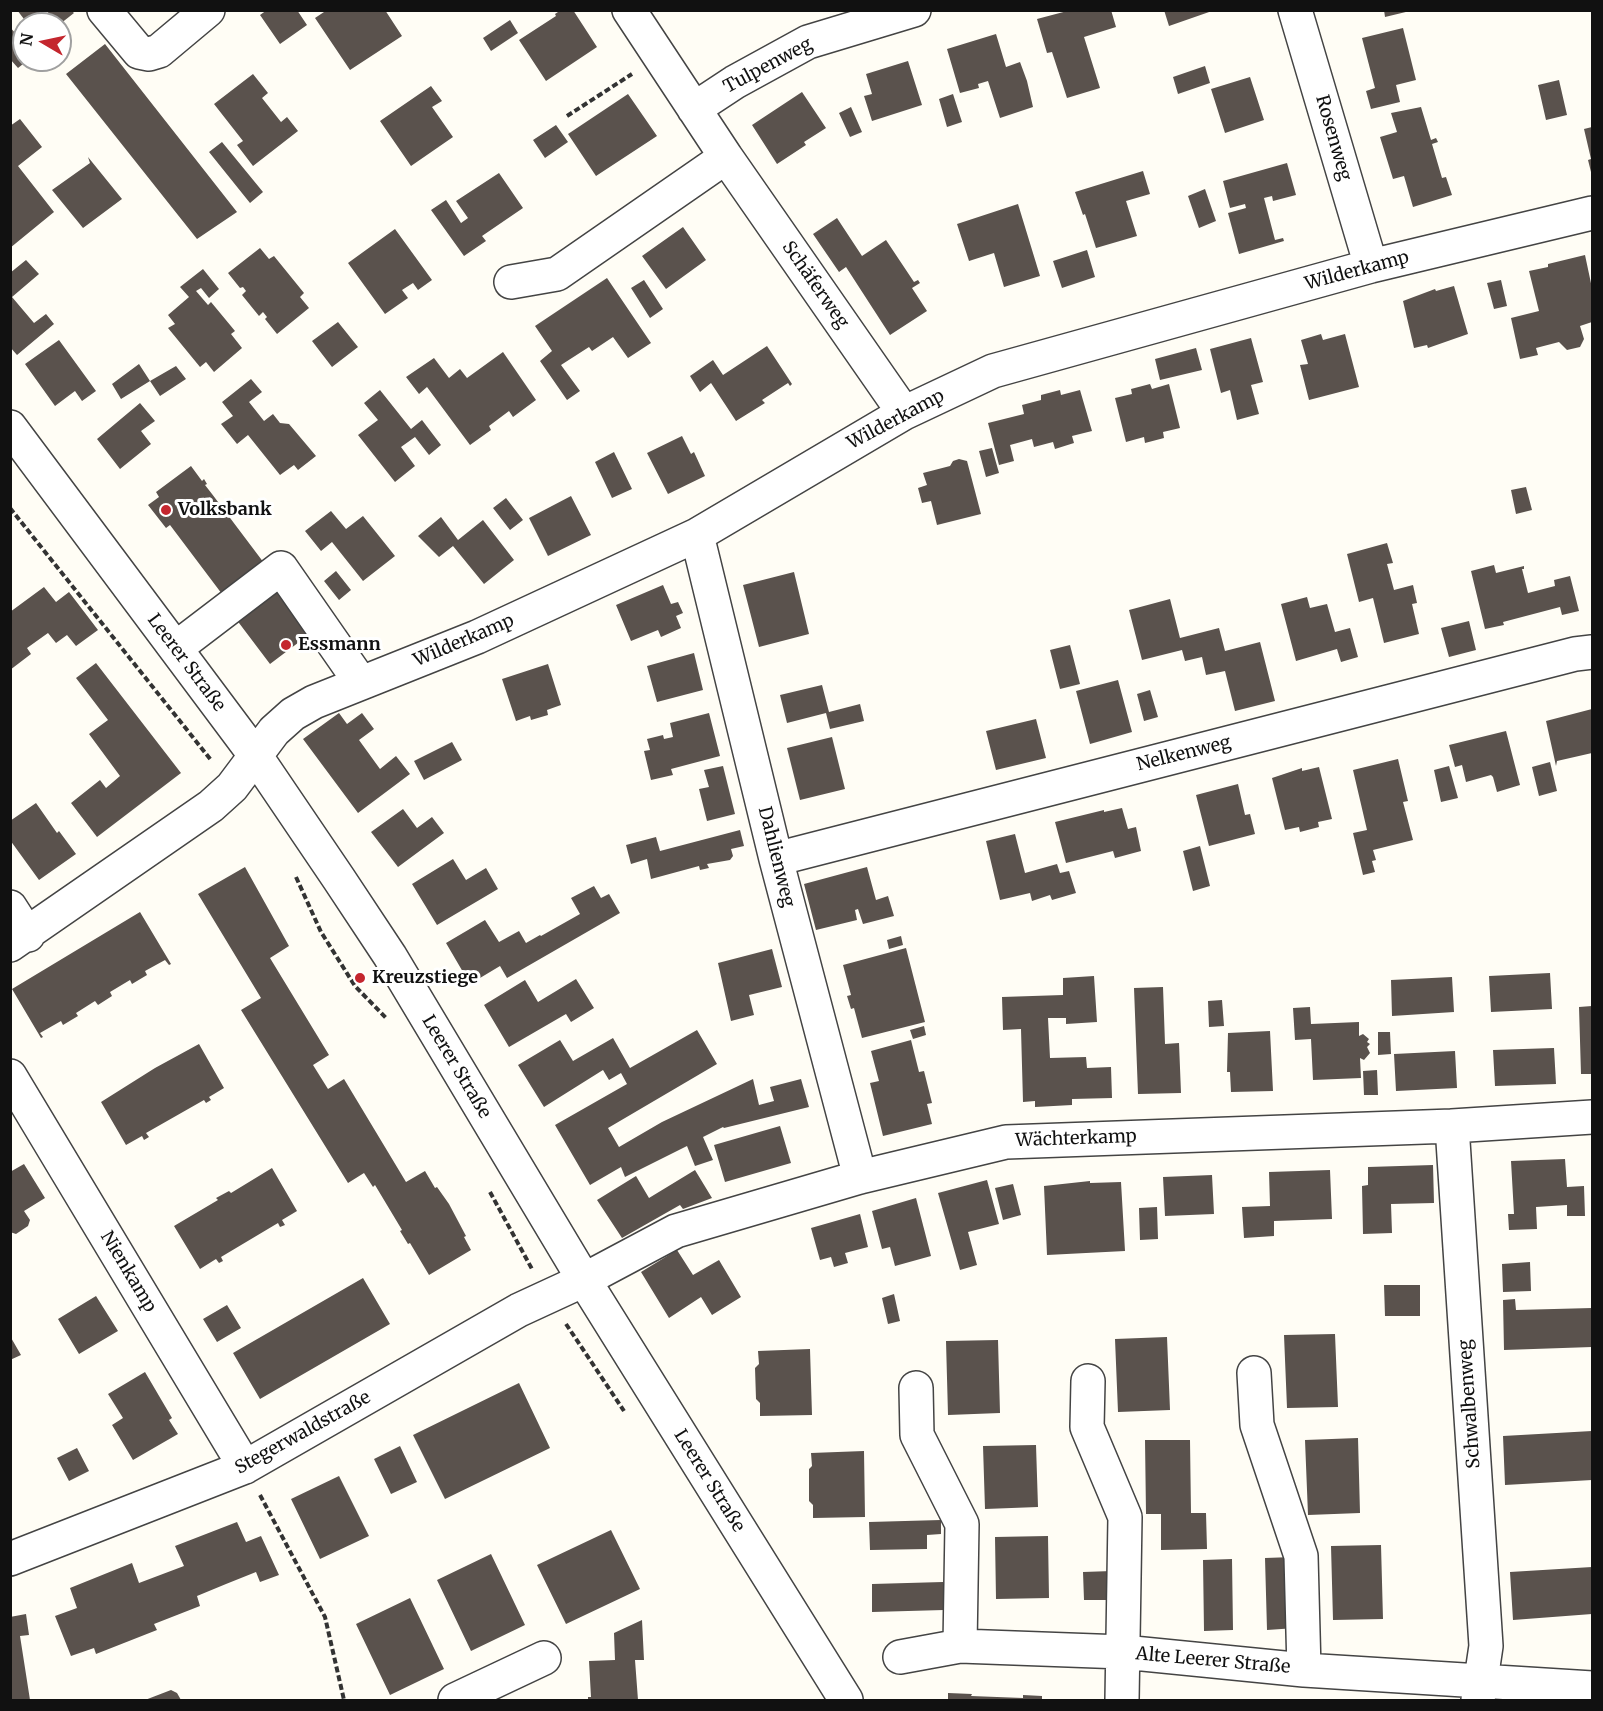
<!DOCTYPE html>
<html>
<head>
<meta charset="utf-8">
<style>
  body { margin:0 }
  #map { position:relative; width:1603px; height:1711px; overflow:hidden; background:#fffdf5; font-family:Merriweather,serif }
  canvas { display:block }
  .frame { position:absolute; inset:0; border:12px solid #111; pointer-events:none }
  .north { position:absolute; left:12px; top:12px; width:60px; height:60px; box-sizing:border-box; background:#fff; border:2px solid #a0a0a0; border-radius:50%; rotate:279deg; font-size:16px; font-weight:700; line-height:24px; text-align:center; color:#111 }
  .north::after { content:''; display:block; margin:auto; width:21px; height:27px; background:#c4262e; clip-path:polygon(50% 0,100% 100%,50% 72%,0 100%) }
</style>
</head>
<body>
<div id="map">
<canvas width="1603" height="1711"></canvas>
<div class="frame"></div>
<div class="north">N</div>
</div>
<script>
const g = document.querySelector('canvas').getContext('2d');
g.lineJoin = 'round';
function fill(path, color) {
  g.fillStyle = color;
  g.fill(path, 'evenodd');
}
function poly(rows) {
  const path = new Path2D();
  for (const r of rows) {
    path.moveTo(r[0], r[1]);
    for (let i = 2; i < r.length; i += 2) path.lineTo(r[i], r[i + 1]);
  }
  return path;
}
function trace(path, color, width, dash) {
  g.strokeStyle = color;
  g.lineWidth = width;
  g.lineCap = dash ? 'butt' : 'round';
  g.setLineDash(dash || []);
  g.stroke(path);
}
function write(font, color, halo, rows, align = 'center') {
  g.font = font + ' Merriweather,serif';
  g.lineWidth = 6;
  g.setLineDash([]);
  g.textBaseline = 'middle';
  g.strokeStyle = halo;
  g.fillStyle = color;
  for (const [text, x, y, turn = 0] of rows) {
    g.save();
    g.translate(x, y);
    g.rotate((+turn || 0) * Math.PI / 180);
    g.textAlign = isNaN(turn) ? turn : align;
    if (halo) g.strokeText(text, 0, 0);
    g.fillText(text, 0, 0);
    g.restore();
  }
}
fill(poly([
  [17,10,43,10,27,23],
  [46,10,71,10,74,13,60,24,57,24],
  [267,10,297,10,307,25,280,44,260,15],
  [327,10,385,10,402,36,350,70,315,18],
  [561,10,573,10,597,47,546,81,519,40,556,16,555,14],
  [1071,10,1111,10,1116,27,1084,37,1100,88,1067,98,1052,52,1047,53,1037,19],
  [1164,10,1212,10,1212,11,1169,26],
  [1384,10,1410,10,1410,11,1385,17],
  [510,20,518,33,491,51,483,38],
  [10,27,24,44,24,60,28,60,18,68,10,59],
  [1403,28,1416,80,1396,85,1400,102,1371,109,1366,91,1375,88,1362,38],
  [996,34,1006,67,1020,62,1027,81,1033,107,1000,118,988,81,978,84,979,88,960,93,947,49],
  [105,44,237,212,197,239,66,74],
  [908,61,922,105,872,121,864,96,872,94,866,74],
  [1205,66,1210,83,1178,94,1173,77],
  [253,74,268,93,262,98,281,122,287,117,298,131,253,166,237,145,243,141,214,104],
  [1250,77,1264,120,1225,133,1211,89],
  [1559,80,1567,115,1546,120,1538,85],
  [431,86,442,101,432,107,453,137,411,166,380,121],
  [802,92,826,128,804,142,806,145,777,164,752,125],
  [628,94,657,136,596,176,568,134],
  [953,94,962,122,947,127,939,99],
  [851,107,862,132,850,137,839,113],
  [1421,107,1431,140,1436,138,1438,142,1432,144,1442,178,1446,177,1452,195,1413,207,1404,176,1393,179,1380,137,1397,132,1391,113],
  [20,119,42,147,18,166,54,212,10,248,10,126],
  [556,125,568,142,545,158,533,140],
  [1592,127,1592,176,1588,160,1591,159,1584,129],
  [222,142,263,192,250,203,209,152],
  [88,157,122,199,83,228,52,190,90,163],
  [1287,163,1296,195,1273,201,1272,196,1264,198,1275,240,1283,238,1284,241,1239,254,1228,213,1246,208,1245,204,1230,208,1223,181],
  [1143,171,1150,194,1126,201,1137,236,1096,248,1085,214,1083,215,1075,192],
  [499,173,523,208,482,236,486,241,464,256,431,210,446,200,461,223,468,218,456,201],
  [1205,189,1216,221,1199,228,1188,196],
  [1018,204,1040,276,1004,287,994,253,969,261,957,224],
  [837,218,862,256,886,240,914,282,918,280,920,283,912,288,927,311,890,335,846,267,839,272,813,234],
  [683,227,706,260,666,289,642,256],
  [395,229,432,280,418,290,413,283,402,290,408,298,385,314,348,263],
  [260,248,269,259,274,256,304,293,300,297,309,308,277,334,265,319,267,317,263,312,259,316,242,295,246,291,243,287,240,288,228,273],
  [1087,250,1095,277,1062,288,1053,261],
  [1585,255,1592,288,1592,322,1580,326,1584,339,1580,347,1567,350,1559,342,1536,348,1538,355,1520,359,1511,318,1539,311,1529,271,1548,267,1548,264],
  [26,260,39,274,12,297,34,323,46,314,54,324,17,355,10,347,10,273],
  [203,269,219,289,209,298,201,288,196,291,208,305,211,302,235,331,231,334,242,348,214,372,206,362,200,367,168,328,175,324,168,315,189,297,180,287],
  [607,278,651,343,628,358,613,337,592,351,589,347,561,365,580,391,567,400,540,361,552,351,535,326],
  [644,280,663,309,650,318,631,288],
  [1501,280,1507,306,1494,309,1487,283],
  [1454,286,1468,334,1428,348,1427,345,1414,348,1403,301,1435,289,1436,291],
  [338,322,358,347,332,367,312,341],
  [1321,334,1323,340,1345,334,1359,387,1309,400,1300,365,1308,364,1301,340],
  [1251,338,1263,382,1251,385,1259,414,1237,420,1230,390,1221,393,1210,349],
  [59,340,96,391,82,401,75,391,55,406,25,364],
  [767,346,792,384,790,386,788,383,762,400,765,403,736,421,711,383,700,392,690,376,713,360,723,375],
  [1196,348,1202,370,1160,380,1155,359],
  [503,352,536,400,513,417,509,411,489,426,491,430,470,445,427,387,419,394,406,377,434,358,449,378,460,369,467,378],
  [139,364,150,381,121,399,112,384],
  [176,366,186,379,160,396,150,381],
  [251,379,262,392,249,402,264,421,273,414,280,423,289,424,316,456,298,470,294,465,280,475,248,435,237,444,221,424,233,416,222,402],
  [1150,384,1152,389,1169,384,1180,428,1163,432,1164,438,1145,443,1144,437,1126,442,1115,398,1132,394,1131,389],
  [380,390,411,429,422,420,441,445,429,455,415,437,401,447,415,466,395,482,358,435,378,420,364,403],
  [1060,390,1061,395,1080,390,1092,431,1072,436,1074,443,1055,449,1053,442,1034,447,1032,439,1010,445,1014,461,999,465,988,423,1024,414,1022,405,1041,400,1041,395],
  [140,403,155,421,141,431,151,444,120,469,97,439],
  [682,436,691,454,694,452,705,476,668,494,647,453],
  [992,448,999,473,986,477,979,451],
  [614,452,632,489,612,498,595,462],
  [959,459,967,461,981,514,937,525,931,501,922,503,918,488,927,485,923,473,950,466,953,461],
  [191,466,202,481,204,479,207,484,205,485,212,494,264,563,222,594,170,525,166,528,148,505,159,497,156,492],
  [1526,487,1532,510,1516,514,1511,490],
  [571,496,591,535,548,556,529,518],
  [506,498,523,520,510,530,493,508],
  [331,511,346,529,363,516,395,556,363,581,332,542,321,551,305,531],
  [441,517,458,540,483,520,514,560,484,584,453,546,439,557,418,536],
  [1387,543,1393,563,1387,564,1394,590,1413,585,1417,603,1412,604,1419,634,1384,643,1373,598,1359,602,1347,554],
  [1494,565,1496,573,1524,566,1524,569,1522,569,1528,593,1555,586,1554,580,1570,576,1579,611,1562,615,1560,607,1503,622,1504,625,1485,629,1471,571],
  [336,571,351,590,339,600,324,581],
  [794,572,809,634,759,647,743,585],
  [663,585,671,604,678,602,683,613,676,616,681,628,661,637,658,630,631,641,616,605],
  [281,586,315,630,270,664,236,619],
  [44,587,56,602,69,592,98,630,76,646,67,635,56,643,48,633,27,648,31,654,10,670,10,612],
  [1307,597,1310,608,1327,604,1335,632,1350,628,1358,657,1341,662,1337,649,1296,661,1281,604],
  [1170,599,1180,638,1219,628,1225,651,1260,642,1275,701,1235,711,1225,671,1206,675,1202,657,1185,661,1182,650,1142,660,1129,610],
  [1469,621,1476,650,1449,657,1441,628],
  [1070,645,1080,684,1060,689,1050,650],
  [694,653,703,690,657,702,647,666],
  [96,663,181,773,97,837,71,803,100,780,106,788,120,776,89,734,108,720,76,678],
  [548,664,561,705,547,710,548,715,531,720,530,716,516,721,502,679],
  [1118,680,1132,732,1090,744,1076,691],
  [822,685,829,712,860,704,864,721,830,729,826,713,787,723,780,695],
  [1150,690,1158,717,1144,721,1137,694],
  [1592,709,1592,753,1557,761,1556,766,1546,721],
  [339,713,347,724,362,713,374,729,359,740,380,769,396,756,410,774,358,813,303,739],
  [709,713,720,756,671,769,673,775,651,780,644,751,650,750,647,739,663,735,664,739,673,737,670,723],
  [1036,719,1046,758,996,770,986,731],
  [1506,731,1520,785,1497,792,1493,777,1491,775,1466,782,1462,765,1455,767,1449,745],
  [832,737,845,789,800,800,787,748],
  [452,742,462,760,424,780,414,761],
  [1398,759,1408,801,1403,802,1413,840,1373,850,1376,860,1372,861,1375,872,1363,875,1353,833,1367,830,1353,770],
  [1550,762,1557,791,1539,796,1532,767],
  [723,766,735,814,707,821,699,789,709,787,704,770],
  [1449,766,1458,798,1441,802,1434,770],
  [1319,767,1332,819,1318,822,1319,827,1300,832,1299,827,1285,830,1272,778,1302,768,1302,771],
  [1238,784,1245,815,1250,814,1255,834,1209,846,1196,795],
  [36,803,57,833,59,831,76,854,39,880,10,840,10,821],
  [1122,808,1128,829,1136,827,1141,851,1115,858,1113,851,1066,863,1055,822,1104,810,1104,812],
  [403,809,417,828,432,817,444,833,398,867,371,832],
  [740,830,744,846,731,849,733,856,730,860,707,864,709,868,700,870,699,866,651,879,647,859,631,864,626,845,656,837,660,851],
  [1015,834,1025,873,1057,864,1060,873,1069,871,1076,893,1052,900,1050,895,1032,901,1030,893,1000,900,986,841],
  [1200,846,1210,886,1193,891,1183,851],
  [453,859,466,880,486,868,498,889,437,925,412,884],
  [245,867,289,946,270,958,329,1055,313,1065,328,1089,344,1079,406,1182,425,1171,435,1188,437,1187,449,1204,466,1236,464,1237,471,1250,429,1275,410,1243,408,1244,400,1231,402,1230,375,1185,373,1187,364,1173,348,1183,241,1010,261,998,198,894],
  [867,867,876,900,888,896,894,916,863,924,858,909,855,910,857,920,816,930,804,884],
  [594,886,601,898,609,894,620,913,507,978,500,966,470,984,446,943,485,920,499,942,519,931,526,943,540,935,541,936,580,914,571,898],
  [140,912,171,964,169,965,165,960,145,971,147,975,132,984,130,980,110,992,112,996,98,1005,95,1001,76,1013,78,1016,63,1025,61,1021,40,1033,43,1037,41,1038,12,989],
  [901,936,903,945,889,949,887,940],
  [906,948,925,1022,862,1038,854,1008,851,1009,847,996,851,995,843,965],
  [772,949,782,987,749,995,754,1015,731,1021,718,963],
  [1550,973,1552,1009,1491,1012,1489,976],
  [1094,976,1097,1022,1066,1024,1066,1018,1048,1018,1050,1058,1086,1057,1087,1068,1111,1067,1112,1098,1072,1099,1072,1105,1035,1107,1035,1101,1023,1102,1021,1029,1003,1030,1002,997,1063,995,1063,978],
  [1452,977,1454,1012,1392,1016,1391,980],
  [576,979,594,1008,571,1022,566,1014,509,1047,484,1005,525,980,538,1002],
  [1163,987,1165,1044,1179,1043,1181,1093,1138,1094,1134,988],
  [1222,1000,1224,1026,1209,1027,1208,1001],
  [1592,1006,1592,1074,1581,1074,1579,1007],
  [1310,1007,1311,1024,1359,1022,1359,1036,1363,1034,1369,1039,1367,1042,1370,1044,1367,1047,1370,1053,1364,1060,1360,1058,1361,1078,1313,1080,1311,1039,1295,1040,1293,1008],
  [924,1026,926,1035,913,1039,910,1030],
  [697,1030,717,1064,608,1128,619,1147,662,1122,753,1079,759,1105,774,1101,770,1087,801,1079,809,1107,724,1128,723,1127,703,1137,713,1160,695,1166,687,1146,625,1177,621,1167,590,1185,555,1125,627,1084,621,1073,609,1080,603,1070,544,1107,518,1065,560,1040,573,1061,613,1038,630,1068],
  [1270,1031,1273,1091,1231,1092,1230,1072,1227,1072,1228,1033],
  [1378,1032,1390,1032,1391,1054,1378,1055],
  [911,1040,919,1072,924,1071,932,1103,927,1104,932,1124,883,1136,870,1083,879,1081,871,1051],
  [199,1044,224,1088,209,1097,211,1100,206,1103,204,1100,146,1133,149,1137,144,1140,142,1136,126,1145,101,1102,155,1068],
  [1554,1048,1556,1084,1495,1086,1493,1050],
  [1455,1051,1457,1088,1396,1091,1394,1054],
  [1377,1070,1378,1095,1364,1095,1363,1071],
  [780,1126,791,1163,725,1182,714,1145],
  [1565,1159,1567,1187,1584,1186,1585,1216,1567,1216,1567,1205,1536,1207,1537,1229,1509,1230,1508,1214,1514,1214,1511,1161],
  [24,1164,45,1198,24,1211,30,1220,28,1226,16,1234,10,1232,10,1172],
  [1433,1165,1434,1203,1391,1204,1392,1233,1363,1234,1362,1186,1368,1185,1368,1167],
  [272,1168,297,1211,282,1220,285,1225,280,1227,278,1223,221,1257,223,1261,219,1263,216,1259,200,1269,174,1226,218,1200,216,1198,229,1191,231,1193],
  [695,1170,712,1198,683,1209,680,1205,622,1238,597,1200,636,1176,649,1198],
  [1330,1170,1332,1219,1274,1221,1274,1236,1244,1238,1242,1207,1270,1206,1269,1172],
  [1212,1175,1214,1214,1165,1216,1163,1177],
  [987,1180,999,1224,968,1232,977,1265,960,1270,938,1193],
  [1090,1181,1090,1183,1121,1182,1125,1251,1047,1255,1044,1186],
  [1013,1184,1021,1215,1003,1220,995,1188],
  [916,1198,931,1256,895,1266,890,1247,882,1249,872,1211],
  [1157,1207,1158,1239,1140,1240,1139,1208],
  [860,1214,868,1247,845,1253,848,1263,834,1267,831,1257,820,1260,811,1228],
  [677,1250,693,1275,719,1260,741,1297,712,1315,701,1297,669,1318,641,1272],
  [1530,1262,1531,1291,1503,1292,1502,1264],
  [363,1278,390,1324,260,1399,233,1353],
  [1384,1285,1420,1285,1420,1316,1385,1316],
  [894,1294,900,1321,888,1324,882,1298],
  [96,1296,118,1331,79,1354,58,1319],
  [1515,1299,1516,1310,1592,1308,1592,1347,1504,1350,1503,1300],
  [227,1305,241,1328,217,1342,203,1319],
  [1335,1334,1338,1407,1287,1408,1284,1335],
  [10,1336,21,1355,10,1360],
  [1167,1337,1170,1410,1118,1412,1115,1339],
  [998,1340,1000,1413,948,1415,946,1341],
  [810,1349,812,1415,760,1416,760,1403,756,1399,755,1368,759,1364,758,1351],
  [145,1372,172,1418,169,1420,178,1434,133,1460,112,1425,123,1418,108,1394],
  [519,1383,550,1448,445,1499,413,1435],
  [1592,1431,1592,1480,1505,1485,1503,1436],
  [1358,1438,1360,1513,1308,1515,1305,1440],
  [1145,1440,1190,1440,1191,1513,1206,1513,1207,1549,1161,1550,1161,1514,1146,1514],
  [1036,1445,1038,1507,985,1509,983,1446],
  [400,1446,417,1482,391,1494,374,1459],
  [77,1448,89,1471,69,1481,57,1458],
  [864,1451,865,1517,813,1518,813,1505,809,1501,809,1469,812,1466,811,1453],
  [339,1476,369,1536,320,1559,291,1499],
  [941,1520,941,1534,927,1535,927,1549,870,1550,869,1522],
  [237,1522,246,1542,261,1536,279,1575,260,1582,256,1572,226,1584,197,1596,200,1606,154,1624,157,1630,96,1654,94,1648,71,1656,55,1616,77,1608,70,1588,132,1563,139,1583,184,1566,175,1546],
  [611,1530,640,1589,566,1624,537,1565],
  [1048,1536,1049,1598,996,1599,995,1537],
  [1381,1545,1383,1619,1333,1620,1331,1546],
  [491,1554,525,1625,471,1651,437,1580],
  [1293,1557,1296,1628,1267,1630,1265,1558],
  [1232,1559,1233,1630,1204,1631,1203,1560],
  [1592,1567,1592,1614,1513,1620,1510,1572],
  [1112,1571,1112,1600,1084,1600,1083,1572],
  [943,1582,944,1610,872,1612,872,1584],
  [410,1598,444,1669,390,1695,356,1624],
  [26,1614,29,1635,20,1636,30,1700,10,1700,10,1617],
  [642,1620,644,1660,635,1660,638,1700,588,1700,588,1697,591,1697,589,1661,615,1660,614,1633],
  [171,1690,177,1693,181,1700,145,1700],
  [948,1693,972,1694,971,1696,1023,1698,1023,1695,1042,1696,1042,1700,948,1700]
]), '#5a524d');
const minor = poly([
  [104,10,139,52,149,54,159,51,208,10],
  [629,10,726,157,904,413],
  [1295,10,1371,266],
  [694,109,735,82,808,42,914,10],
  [511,282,557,274,726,157],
  [10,427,255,755,339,879,390,956,584,1280,846,1700],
  [697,535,776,859,860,1177],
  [176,648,281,568,361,683],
  [776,859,1575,654,1592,652],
  [10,907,28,935],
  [10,945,211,806,232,787,274,731,293,714,314,702,477,637,697,535,904,413,993,371,1371,266,1592,213],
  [10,1076,245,1467],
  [1452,1126,1486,1646,1478,1700],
  [1254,1373,1257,1425,1301,1556,1304,1670],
  [1088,1381,1087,1427,1125,1517,1122,1700],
  [916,1388,917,1435,962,1524,960,1646],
  [10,1559,245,1467,519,1310,584,1280,676,1231,860,1177,1006,1142,1452,1126,1592,1117],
  [900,1657,960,1646,1123,1652,1304,1670,1592,1688],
  [455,1700,544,1658]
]);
trace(minor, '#444', 36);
trace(poly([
  [567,116,632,74],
  [10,508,211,760],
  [296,877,321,932,355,986,387,1019],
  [490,1192,532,1269],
  [566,1324,624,1411],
  [260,1495,325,1617,344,1700]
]), '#333', 4, [6, 3]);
trace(minor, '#fff', 33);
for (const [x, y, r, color] of [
  [166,510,6,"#c4262e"],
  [286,645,6,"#c4262e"],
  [360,978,6,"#c4262e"]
]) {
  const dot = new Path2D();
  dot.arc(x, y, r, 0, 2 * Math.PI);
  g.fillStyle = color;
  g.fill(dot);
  trace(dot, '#fff', 2);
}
write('18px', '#111', '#fff', [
  ["Tulpenweg",768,66,-28],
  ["Rosenweg",1333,138,74],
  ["Wilderkamp",1357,271,-15],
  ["Schäferweg",815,285,55],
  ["Wilderkamp",896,420,-28],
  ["Wilderkamp",464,641,-23],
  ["Leerer Straße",186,663,53],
  ["Nelkenweg",1184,754,-14],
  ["Dahlienweg",776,857,76],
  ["Leerer Straße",456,1067,59],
  ["Wächterkamp",1076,1139,-2],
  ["Nienkamp",128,1272,59],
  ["Schwalbenweg",1470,1404,-94],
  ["Stegerwaldstraße",303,1433,-29],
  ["Leerer Straße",709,1481,58],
  ["Alte Leerer Straße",1213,1661,5]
]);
write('bold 18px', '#111', '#fff', [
  ["Volksbank",178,510],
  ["Essmann",298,645],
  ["Kreuzstiege",372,978]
], 'left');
</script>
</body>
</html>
